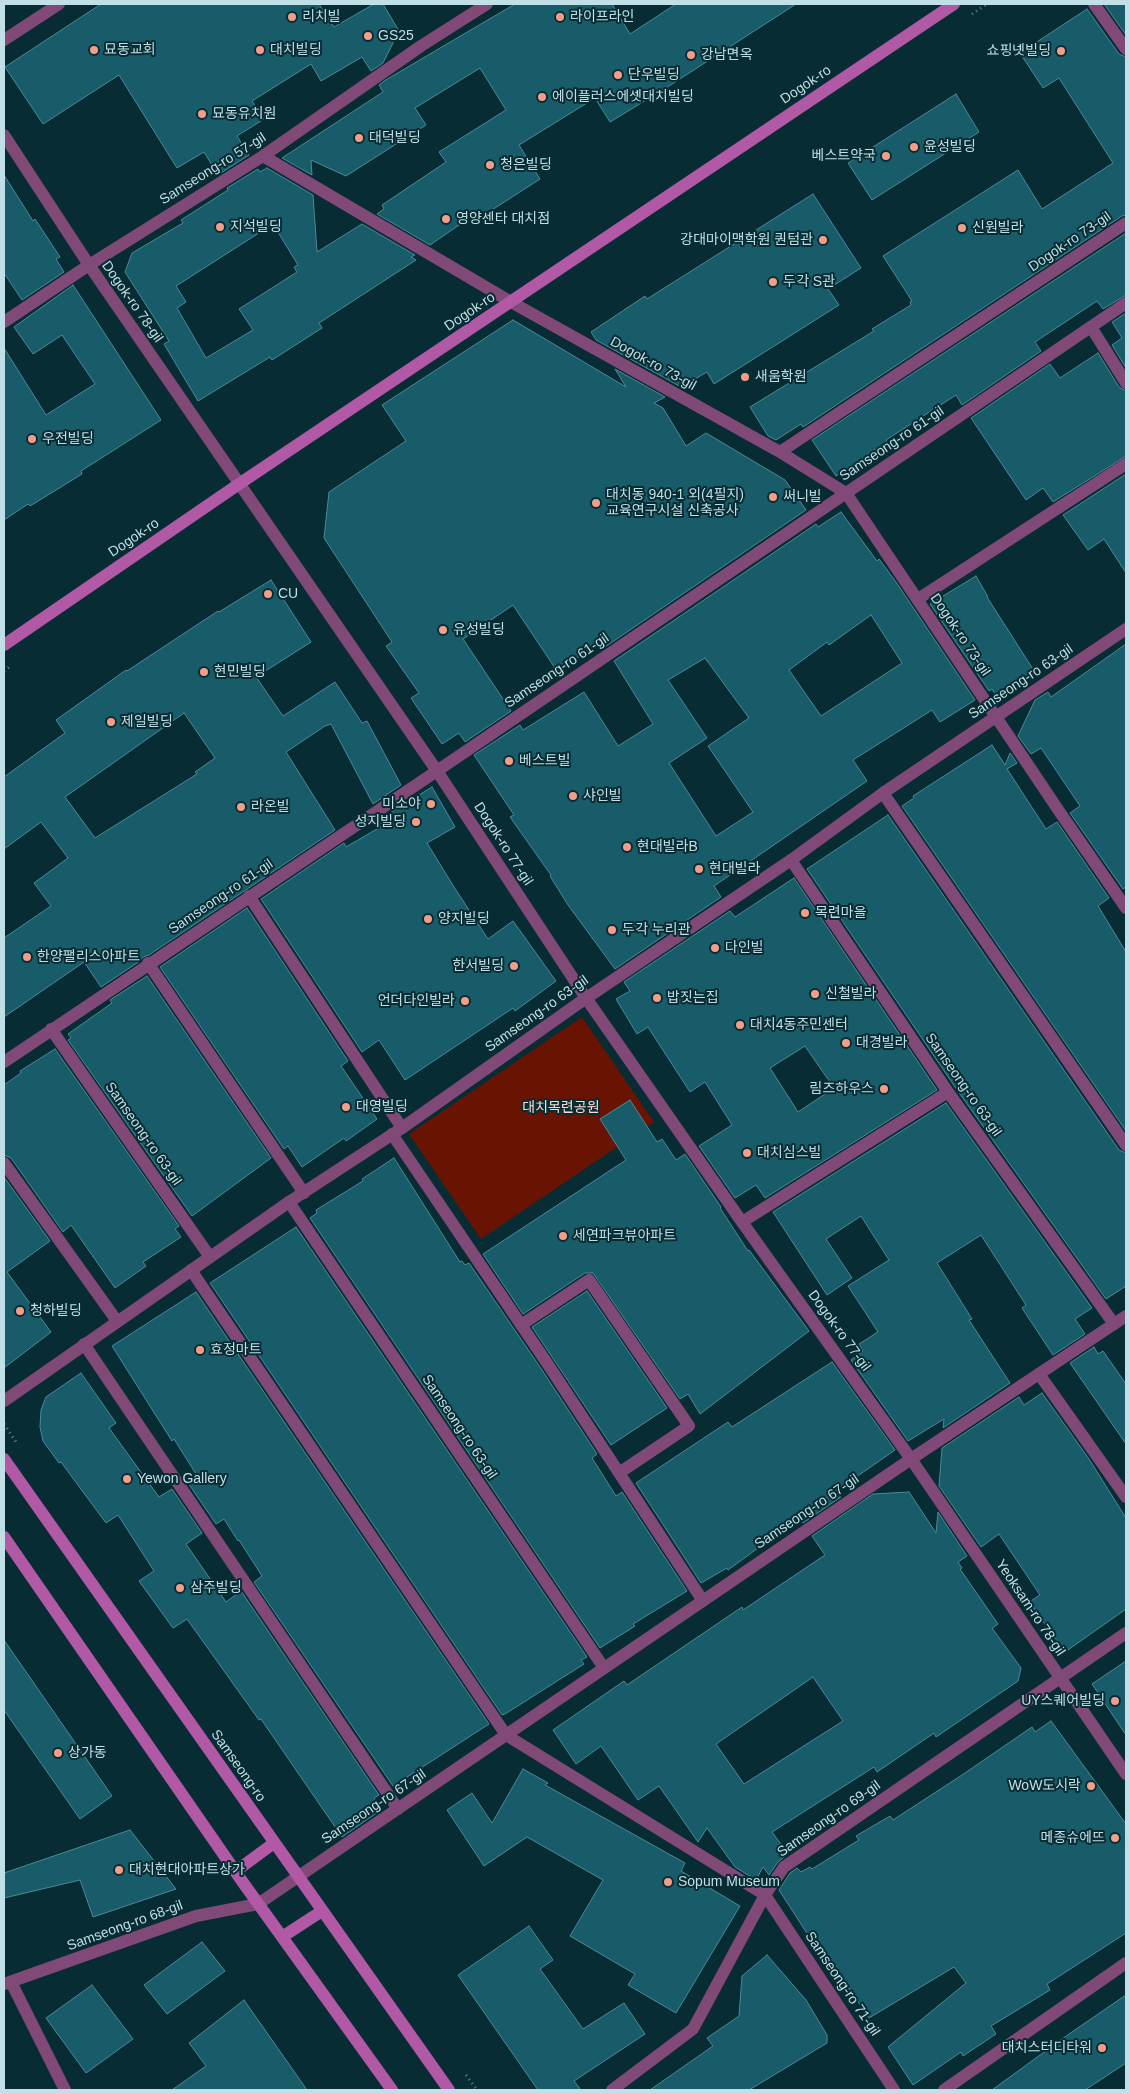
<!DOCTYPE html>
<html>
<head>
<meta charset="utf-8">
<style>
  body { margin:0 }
  #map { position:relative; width:1130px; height:2094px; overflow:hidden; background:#082c33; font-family:Helvetica,sans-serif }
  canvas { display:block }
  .frame { position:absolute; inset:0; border:5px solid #c0dfe6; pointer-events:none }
</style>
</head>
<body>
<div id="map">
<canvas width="1130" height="2094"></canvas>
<div class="frame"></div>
</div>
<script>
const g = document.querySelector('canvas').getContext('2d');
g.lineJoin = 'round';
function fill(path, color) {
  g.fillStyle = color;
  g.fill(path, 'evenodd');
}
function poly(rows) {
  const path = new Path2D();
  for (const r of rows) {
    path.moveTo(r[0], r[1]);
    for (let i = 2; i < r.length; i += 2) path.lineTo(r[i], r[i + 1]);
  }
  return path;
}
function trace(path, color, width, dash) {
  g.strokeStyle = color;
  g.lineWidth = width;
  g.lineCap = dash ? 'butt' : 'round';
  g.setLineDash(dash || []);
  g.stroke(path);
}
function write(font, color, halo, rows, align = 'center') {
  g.font = font + ' Helvetica,"Noto Sans KR",sans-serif';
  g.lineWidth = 4;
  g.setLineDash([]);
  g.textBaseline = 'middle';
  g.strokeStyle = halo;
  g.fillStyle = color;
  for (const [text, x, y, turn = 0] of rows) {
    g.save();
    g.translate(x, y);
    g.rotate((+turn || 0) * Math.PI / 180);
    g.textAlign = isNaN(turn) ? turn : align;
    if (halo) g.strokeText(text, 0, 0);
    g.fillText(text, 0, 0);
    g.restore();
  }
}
fill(poly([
  [582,1017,654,1122,481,1239,409,1134]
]), '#691403');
const building = poly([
  [101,4,319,4,334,27,374,4,383,4,399,31,383,63,371,71,362,57,321,81,311,64,252,101,264,119,237,136,249,155,218,175,204,152,177,168,119,75,43,124,5,67,101,4],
  [515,4,612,4,630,34,676,4,796,4,669,86,610,122,595,98,519,145,540,179,481,217,478,212,430,245,377,214,384,209,382,205,446,162,439,152,506,110,480,68,415,108,426,125,346,176,311,160,312,175,282,158,383,92,379,85,384,81,515,4],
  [1104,4,1126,4,1126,35,1104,4],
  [1087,9,1119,54,1126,57,1126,215,1122,216,803,427,801,424,776,440,768,436,750,407,874,331,872,329,911,305,910,302,912,301,883,256,1018,170,1042,209,1113,163,1059,78,1043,88,1020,53,1087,9],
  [956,94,979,132,872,200,848,163,956,94],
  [267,168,313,195,317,252,362,224,415,255,411,257,416,260,319,323,322,328,272,360,270,357,198,401,164,344,169,341,125,272,132,253,183,223,181,220,228,190,227,188,258,169,260,172,267,168],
  [273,224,298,265,294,267,297,272,239,309,253,330,206,358,177,308,186,302,176,286,273,224],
  [4,175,33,221,35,219,60,257,56,259,64,272,22,300,4,273,4,175],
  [813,194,861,268,828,289,839,305,714,384,707,372,681,387,596,340,591,332,645,296,647,299,813,194],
  [1126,233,1126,295,1103,309,1097,301,1035,342,1041,351,962,405,956,395,886,440,887,442,836,476,812,440,1126,233],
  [73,285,161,420,81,471,82,474,30,506,28,504,4,520,4,348,46,415,95,384,62,335,33,354,14,327,73,285],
  [1126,313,1126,368,1112,345,1122,338,1112,322,1126,313],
  [513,320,626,387,615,369,665,397,654,403,663,408,686,446,706,433,785,480,806,510,605,647,602,642,557,671,513,605,463,639,511,711,465,742,459,733,442,744,411,698,419,693,386,646,392,642,324,538,329,492,406,441,382,405,513,320],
  [1098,353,1119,387,1126,391,1126,456,1053,502,1043,488,1026,500,971,418,1050,364,1060,378,1098,353],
  [1126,474,1126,573,1104,539,1088,550,1063,515,1126,474],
  [841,512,877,561,879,559,896,582,975,700,940,722,932,710,853,760,867,781,714,886,721,897,615,969,568,905,550,876,551,875,510,817,514,815,474,755,520,725,523,730,584,692,618,746,653,724,614,661,816,524,818,527,841,512],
  [871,615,902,663,821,716,789,670,827,642,829,645,871,615],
  [705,658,749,718,708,746,753,812,716,836,669,763,707,738,668,680,705,658],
  [976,576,988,597,987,597,1036,674,998,699,992,689,989,691,930,604,976,576],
  [271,580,311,642,256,677,283,716,335,682,362,723,367,721,401,785,373,804,331,724,325,726,286,752,335,830,149,955,143,957,140,961,101,987,84,962,4,1017,4,938,51,906,34,883,68,858,41,822,4,849,4,777,65,733,56,720,126,670,127,671,218,611,219,612,271,580],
  [184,713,215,758,195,772,197,774,95,838,65,797,184,713],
  [1126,644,1126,887,1123,889,1070,813,1080,806,1041,748,1031,754,1018,736,1035,700,1048,692,1051,697,1126,644],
  [992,745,1005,765,1010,753,1017,763,1007,769,1046,829,1057,822,1109,898,1098,906,1126,952,1126,1131,902,806,914,798,913,796,992,745],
  [432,787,455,827,427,843,454,887,488,939,513,921,556,981,515,1011,513,1008,405,1080,379,1040,362,1052,261,899,344,843,346,847,382,826,379,820,432,787],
  [888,815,1119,1150,1126,1153,1126,1286,1106,1299,955,1087,807,869,888,815],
  [794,878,937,1090,765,1198,756,1185,735,1198,699,1146,732,1125,705,1082,690,1092,648,1027,637,1034,616,999,630,991,624,982,730,911,735,917,794,878],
  [805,1046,834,1088,798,1112,770,1068,805,1046],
  [247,908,348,1061,341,1066,377,1119,346,1141,344,1138,302,1167,288,1146,284,1149,160,967,247,908],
  [147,976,271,1158,192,1216,68,1040,71,1038,68,1034,112,1003,110,1000,147,976],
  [55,1049,179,1226,175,1229,181,1237,143,1262,146,1266,115,1288,71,1225,63,1232,11,1158,4,1155,4,1085,21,1073,20,1071,55,1049],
  [630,1100,657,1142,662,1139,676,1160,685,1154,721,1207,720,1208,748,1251,749,1250,809,1331,700,1414,688,1394,680,1399,593,1273,585,1273,523,1314,483,1254,626,1160,600,1119,630,1100],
  [946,1103,1092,1308,1075,1319,1085,1334,1053,1355,1022,1308,1026,1305,981,1235,937,1263,972,1319,969,1320,1010,1383,943,1428,944,1419,908,1441,851,1360,863,1351,859,1344,878,1332,848,1286,889,1260,861,1216,826,1239,852,1278,827,1295,773,1212,946,1103],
  [394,1158,460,1262,462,1261,465,1265,469,1263,542,1370,597,1454,592,1458,616,1496,622,1492,687,1591,633,1624,635,1626,600,1648,310,1218,317,1213,316,1210,363,1181,362,1179,394,1158],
  [4,1177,50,1241,7,1272,51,1332,4,1368,4,1177],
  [296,1227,587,1657,581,1660,584,1664,505,1714,502,1715,210,1283,296,1227],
  [587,1291,667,1408,611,1445,532,1327,587,1291],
  [196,1292,489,1724,393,1786,254,1582,262,1576,239,1540,238,1541,224,1519,216,1524,186,1480,196,1474,174,1439,172,1441,112,1346,196,1292],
  [1094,1347,1098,1354,1103,1351,1126,1384,1126,1444,1070,1363,1094,1347],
  [832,1362,895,1450,826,1498,841,1497,803,1523,799,1518,728,1570,727,1568,701,1583,636,1483,728,1422,732,1427,832,1362],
  [81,1373,116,1423,109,1428,159,1497,172,1489,202,1533,186,1544,226,1602,241,1591,379,1795,374,1798,381,1810,342,1837,261,1719,259,1720,187,1619,173,1628,139,1581,154,1571,118,1515,106,1523,61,1462,59,1463,43,1441,40,1427,41,1410,46,1397,81,1373],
  [1042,1393,1089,1459,1126,1518,1126,1609,1065,1652,1029,1602,1040,1595,999,1534,981,1547,939,1486,942,1448,1019,1397,1024,1405,1042,1393],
  [909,1492,936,1533,938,1512,967,1556,958,1562,962,1568,960,1569,998,1624,992,1628,1021,1668,1018,1681,936,1737,934,1733,877,1772,874,1767,772,1832,788,1854,778,1862,769,1875,763,1867,756,1880,735,1867,707,1828,698,1842,659,1786,638,1800,601,1746,576,1764,553,1730,624,1681,627,1685,742,1607,743,1610,825,1555,812,1536,873,1494,909,1492],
  [813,1677,843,1721,744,1784,716,1744,813,1677],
  [4,1640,112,1796,80,1819,4,1710,4,1640],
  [1126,1661,1126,1735,1092,1684,1126,1661],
  [1051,1721,1126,1824,1126,1933,1047,1984,1050,1990,991,2026,996,2034,963,2056,961,2052,913,2085,888,2047,966,1983,954,1967,869,2018,843,1980,839,1983,779,1890,790,1873,797,1868,801,1872,810,1867,812,1869,859,1840,856,1836,890,1816,893,1820,962,1775,1032,1727,1035,1732,1051,1721],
  [523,1769,548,1783,545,1785,685,1863,681,1871,740,1906,676,2013,628,1985,635,1974,570,1936,603,1880,527,1837,484,1866,447,1810,472,1793,492,1823,523,1769],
  [130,1830,176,1889,93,1917,80,1880,4,1898,4,1873,130,1830],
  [529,1926,553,1960,540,1969,583,2029,624,2003,645,2034,574,2081,581,2090,538,2090,458,1975,529,1926],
  [202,1942,225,1971,167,2014,144,1985,202,1942],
  [767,1955,806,2000,827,2035,827,2043,749,2090,650,2090,713,2046,707,2038,739,2016,742,1976,767,1955],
  [92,1985,133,2039,86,2073,46,2018,92,1985],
  [1126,1995,1126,2063,1085,2090,992,2090,1069,2034,1126,1995],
  [244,2000,307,2090,172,2090,206,2066,189,2043,244,2000]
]);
fill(building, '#185c69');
trace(building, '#4b8a98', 1);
trace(poly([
  [972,14,987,4],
  [4,671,12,665],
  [4,1424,16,1442],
  [466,2075,477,2090]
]), '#64858c', 3, [1, 4]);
trace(poly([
  [511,302,780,452,846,493,1061,814,1126,908],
  [1091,327,1126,383],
  [780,452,1126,223],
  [918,599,1126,464],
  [883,793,1126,1145],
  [791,860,948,1092,1114,1324],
  [249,896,402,1128],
  [148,963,304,1193],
  [51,1029,210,1257],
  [392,1134,549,1366,703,1601],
  [4,1163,117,1321],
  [289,1202,604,1668],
  [742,1222,948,1092],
  [191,1270,506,1735,765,1895,894,2090],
  [521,1325,589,1280,689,1426,619,1473],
  [84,1344,398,1809],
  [1039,1374,1126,1497],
  [612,2090,693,2029,765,1895,784,1867,1126,1633]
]), '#804977', 12);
trace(poly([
  [1094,4,1126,49],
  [4,40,59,4],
  [4,135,89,265,437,771,586,998,742,1222,911,1459,1126,1774],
  [263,156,511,302],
  [4,322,89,265,263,156,421,46,487,4],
  [4,1062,428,777,1126,303],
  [4,1401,289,1202,402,1128,579,1003,791,860,883,793,1126,629],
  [11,1982,65,2090],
  [4,1984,196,1916,258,1904,911,1459,1126,1316],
  [944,2090,1126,1963]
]), '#804977', 12);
trace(poly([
  [4,645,239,484,954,4],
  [4,1459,449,2090],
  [4,1537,244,1884,392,2090],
  [236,1871,274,1843],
  [282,1937,322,1911]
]), '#b159a4', 12);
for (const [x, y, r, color] of [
  [292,17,5,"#f49e8a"],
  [560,17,5,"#f49e8a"],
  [368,36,5,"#f49e8a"],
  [94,50,5,"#f49e8a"],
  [260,50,5,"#f49e8a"],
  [1061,51,5,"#f49e8a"],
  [691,55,5,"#f49e8a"],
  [618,75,5,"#f49e8a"],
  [542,97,5,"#f49e8a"],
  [202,114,5,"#f49e8a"],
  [359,138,5,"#f49e8a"],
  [914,147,5,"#f49e8a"],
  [886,156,5,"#f49e8a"],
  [490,165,5,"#f49e8a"],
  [446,219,5,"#f49e8a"],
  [220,227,5,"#f49e8a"],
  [962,228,5,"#f49e8a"],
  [823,240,5,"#f49e8a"],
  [773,282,5,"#f49e8a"],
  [745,377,5,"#f49e8a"],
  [32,439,5,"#f49e8a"],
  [773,497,5,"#f49e8a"],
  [596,503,5,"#f49e8a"],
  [268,594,5,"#f49e8a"],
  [443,630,5,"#f49e8a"],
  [204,672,5,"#f49e8a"],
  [111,722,5,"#f49e8a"],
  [509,761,5,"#f49e8a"],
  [573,796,5,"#f49e8a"],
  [431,804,5,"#f49e8a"],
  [241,807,5,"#f49e8a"],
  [416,822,5,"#f49e8a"],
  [627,847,5,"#f49e8a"],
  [699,869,5,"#f49e8a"],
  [805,913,5,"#f49e8a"],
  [428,919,5,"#f49e8a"],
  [612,930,5,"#f49e8a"],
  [715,948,5,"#f49e8a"],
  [27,957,5,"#f49e8a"],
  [514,966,5,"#f49e8a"],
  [815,994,5,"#f49e8a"],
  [657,998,5,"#f49e8a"],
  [465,1001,5,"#f49e8a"],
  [740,1025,5,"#f49e8a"],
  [846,1043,5,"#f49e8a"],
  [884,1089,5,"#f49e8a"],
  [346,1107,5,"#f49e8a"],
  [747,1153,5,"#f49e8a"],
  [563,1236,5,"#f49e8a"],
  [20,1311,5,"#f49e8a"],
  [200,1350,5,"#f49e8a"],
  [127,1479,5,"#f49e8a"],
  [180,1588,5,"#f49e8a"],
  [1115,1701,5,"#f49e8a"],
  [58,1753,5,"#f49e8a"],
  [1091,1786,5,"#f49e8a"],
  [1115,1838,5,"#f49e8a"],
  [119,1870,5,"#f49e8a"],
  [668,1882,5,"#f49e8a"],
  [1102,2048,5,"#f49e8a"]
]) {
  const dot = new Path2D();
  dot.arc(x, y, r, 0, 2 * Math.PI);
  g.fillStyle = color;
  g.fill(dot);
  trace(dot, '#082c33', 2);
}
write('14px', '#c0dfe6', '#082c33', [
  ["리치빌",302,17],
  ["라이프라인",570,17],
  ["GS25",378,36],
  ["묘동교회",104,50],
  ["대치빌딩",270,50],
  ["쇼핑넷빌딩",1051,51,"right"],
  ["강남면옥",701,55],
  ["단우빌딩",628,75],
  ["에이플러스에셋대치빌딩",552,97],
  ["묘동유치원",212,114],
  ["대덕빌딩",369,138],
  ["윤성빌딩",924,147],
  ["베스트약국",876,156,"right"],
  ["청은빌딩",500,165],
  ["영양센타 대치점",456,219],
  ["지석빌딩",230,227],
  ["신원빌라",972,228],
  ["강대마이맥학원 퀀텀관",813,240,"right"],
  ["두각 S관",783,282],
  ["새움학원",755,377],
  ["우전빌딩",42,439],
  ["대치동 940-1 외(4필지)",606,495],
  ["교육연구시설 신축공사",606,511],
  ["써니빌",783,497],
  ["CU",278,594],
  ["유성빌딩",453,630],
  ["현민빌딩",214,672],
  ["제일빌딩",121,722],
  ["베스트빌",519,761],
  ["샤인빌",583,796],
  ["미소야",421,804,"right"],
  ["라온빌",251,807],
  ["성지빌딩",406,822,"right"],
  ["현대빌라B",637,847],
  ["현대빌라",709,869],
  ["목련마을",815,913],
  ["양지빌딩",438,919],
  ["두각 누리관",622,930],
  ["다인빌",725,948],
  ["한양팰리스아파트",37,957],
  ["한서빌딩",504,966,"right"],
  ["신철빌라",825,994],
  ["밥짓는집",667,998],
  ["언더다인빌라",455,1001,"right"],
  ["대치4동주민센터",750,1025],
  ["대경빌라",856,1043],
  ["림즈하우스",874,1089,"right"],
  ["대영빌딩",356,1107],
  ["대치심스빌",757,1153],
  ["세연파크뷰아파트",573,1236],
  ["청하빌딩",30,1311],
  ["효정마트",210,1350],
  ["Yewon Gallery",137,1479],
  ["삼주빌딩",190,1588],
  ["UY스퀘어빌딩",1105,1701,"right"],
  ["상가동",68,1753],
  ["WoW도시락",1081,1786,"right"],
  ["메종슈에뜨",1105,1838,"right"],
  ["대치현대아파트상가",129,1870],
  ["Sopum Museum",678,1882],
  ["대치스터디타워",1092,2048,"right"]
], 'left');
write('14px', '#c0dfe6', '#082c33', [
  ["Dogok-ro",806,85,-34],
  ["Samseong-ro 57-gil",213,169,-32],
  ["Dogok-ro 73-gil",1070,242,-34],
  ["Dogok-ro 78-gil",132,302,55],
  ["Dogok-ro",470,312,-34],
  ["Dogok-ro 73-gil",653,364,29],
  ["Samseong-ro 61-gil",892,444,-34],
  ["Dogok-ro",134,538,-34],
  ["Dogok-ro 73-gil",960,635,56],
  ["Samseong-ro 61-gil",557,671,-34],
  ["Samseong-ro 63-gil",1021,682,-34],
  ["Dogok-ro 77-gil",503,844,57],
  ["Samseong-ro 61-gil",221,897,-34],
  ["Samseong-ro 63-gil",537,1014,-35],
  ["Samseong-ro 63-gil",963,1085,55],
  ["Samseong-ro 63-gil",143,1134,55],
  ["Dogok-ro 77-gil",839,1331,54],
  ["Samseong-ro 63-gil",459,1427,56],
  ["Samseong-ro 67-gil",807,1512,-34],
  ["Yeoksam-ro 78-gil",1030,1608,56],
  ["Samseong-ro",238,1766,55],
  ["Samseong-ro 67-gil",374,1807,-34],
  ["Samseong-ro 69-gil",829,1819,-35],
  ["Samseong-ro 68-gil",125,1926,-20],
  ["Samseong-ro 71-gil",842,1984,56]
]);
write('14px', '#fbdbd3', '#082c33', [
  ["대치목련공원",561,1108]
]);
</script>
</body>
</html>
